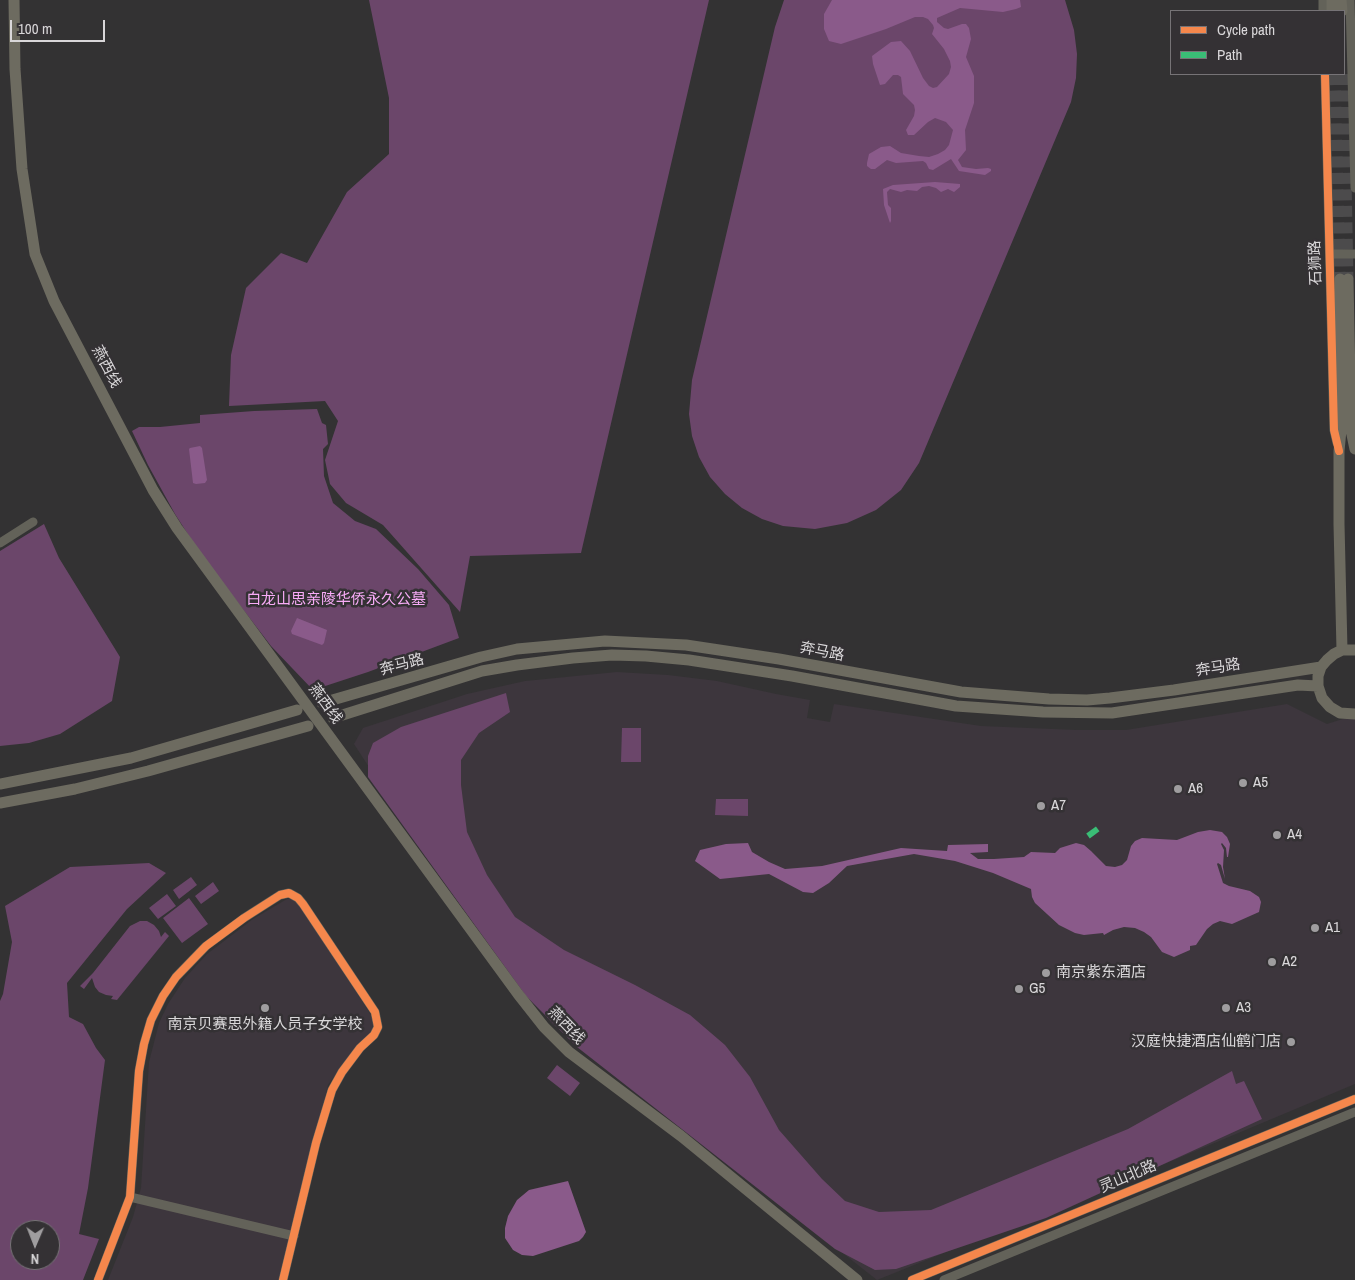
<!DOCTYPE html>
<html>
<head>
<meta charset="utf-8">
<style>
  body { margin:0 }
  #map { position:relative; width:1355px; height:1280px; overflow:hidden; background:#333233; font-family:"Archivo Narrow",sans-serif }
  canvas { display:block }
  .legend { position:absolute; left:1170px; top:10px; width:175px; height:65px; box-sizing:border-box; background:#343134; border:1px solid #767376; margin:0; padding:6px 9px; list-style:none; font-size:15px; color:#d9d7d9 }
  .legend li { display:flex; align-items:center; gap:10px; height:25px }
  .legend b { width:25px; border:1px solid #767376 }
  .north { position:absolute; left:10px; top:1220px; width:50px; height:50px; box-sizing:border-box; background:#343134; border:1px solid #767376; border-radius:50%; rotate:181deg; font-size:14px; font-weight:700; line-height:20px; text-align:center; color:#d9d7d9 }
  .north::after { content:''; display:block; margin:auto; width:18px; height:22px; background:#9f9d9f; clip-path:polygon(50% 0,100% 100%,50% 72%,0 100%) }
  .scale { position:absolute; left:10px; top:20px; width:95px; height:22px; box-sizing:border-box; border:2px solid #d9d7d9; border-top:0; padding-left:6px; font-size:15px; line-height:18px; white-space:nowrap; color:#d9d7d9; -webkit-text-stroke:4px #343134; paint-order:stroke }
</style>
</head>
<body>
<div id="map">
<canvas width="1355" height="1280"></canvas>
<ul class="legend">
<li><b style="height:6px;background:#f5874c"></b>Cycle path</li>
<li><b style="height:6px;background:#3abd76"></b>Path</li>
</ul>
<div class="north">N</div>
<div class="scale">100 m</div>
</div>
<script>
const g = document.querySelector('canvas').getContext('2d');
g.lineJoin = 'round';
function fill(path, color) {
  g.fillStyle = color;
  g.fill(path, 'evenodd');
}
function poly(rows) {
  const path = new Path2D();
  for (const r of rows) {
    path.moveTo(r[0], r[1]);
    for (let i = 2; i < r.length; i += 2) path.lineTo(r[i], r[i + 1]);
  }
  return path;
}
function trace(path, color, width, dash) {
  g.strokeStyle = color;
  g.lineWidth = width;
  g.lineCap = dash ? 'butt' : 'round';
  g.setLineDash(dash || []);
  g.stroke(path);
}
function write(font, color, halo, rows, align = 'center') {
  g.font = font + ' "Archivo Narrow","Noto Sans SC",sans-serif';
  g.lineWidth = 5;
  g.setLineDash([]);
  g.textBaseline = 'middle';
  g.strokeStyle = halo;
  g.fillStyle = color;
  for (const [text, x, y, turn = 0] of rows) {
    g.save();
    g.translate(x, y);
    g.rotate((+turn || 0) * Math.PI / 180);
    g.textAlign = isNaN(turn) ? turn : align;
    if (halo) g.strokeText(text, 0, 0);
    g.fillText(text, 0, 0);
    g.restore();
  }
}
fill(poly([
  [617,672,668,675,717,681,776,694,810,700,807,718,830,722,834,704,981,726,1077,730,1126,730,1287,704,1327,724,1355,715,1355,1084,1174,1160,877,1280,552,1024,428,858,354,744,363,728,467,694,525,681],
  [291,898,296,900,375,1021,373,1033,338,1071,328,1085,282,1280,108,1280,133,1217,141,1188,149,1062,159,1023,168,1004,185,978,207,954,253,919,287,899]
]), '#3d363d');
fill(poly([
  [369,0,709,0,581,553,470,556,460,612,383,525,346,503,330,484,325,460,338,421,325,401,229,406,231,355,246,288,281,253,307,263,347,192,389,154,389,98],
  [784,0,1065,0,1074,30,1077,54,1076,78,1071,102,919,463,901,490,876,510,847,523,815,529,783,526,762,519,742,508,725,494,710,477,699,457,692,436,689,414,692,380,775,27],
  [317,409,322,423,326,425,328,444,323,449,324,476,333,503,355,521,376,529,418,569,449,605,459,638,368,672,313,690,271,646,200,553,175,514,148,465,132,431,139,427,160,427,200,423,200,415,254,411],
  [44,524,59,558,120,657,112,701,60,734,29,743,0,746,0,551],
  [506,693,510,712,479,733,461,760,461,785,467,832,487,875,515,917,564,950,635,985,690,1015,725,1045,750,1077,779,1130,822,1179,845,1201,879,1212,931,1210,1128,1129,1232,1071,1236,1084,1244,1081,1262,1119,1046,1218,896,1269,875,1270,835,1249,577,1047,526,996,368,777,368,756,373,743,401,727],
  [622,728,641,728,641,762,621,762],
  [716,799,748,799,748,816,715,815],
  [149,863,166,873,127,909,67,983,69,1017,83,1024,96,1048,105,1060,88,1188,79,1234,99,1239,83,1280,0,1280,0,1001,3,994,12,942,5,906,70,867],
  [20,1230,50,1230,50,1260,20,1260],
  [191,877,197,885,179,899,173,890],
  [213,882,219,891,201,904,195,896],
  [167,894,176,906,158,919,149,908],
  [189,898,208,924,182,943,163,918],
  [140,921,147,921,154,925,159,931,161,937,165,932,169,936,117,1000,111,999,113,996,106,995,99,992,95,987,92,978,84,989,80,986,93,973,130,926],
  [557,1065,580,1083,570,1096,547,1078]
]), '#6b466a');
fill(poly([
  [832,0,1020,0,1021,7,1016,9,1003,12,960,8,937,18,937,22,944,28,948,29,962,24,966,24,969,28,971,39,966,57,974,76,974,103,965,130,966,150,958,160,962,167,976,169,988,168,991,169,991,171,985,175,959,171,951,159,933,170,929,169,926,163,923,161,896,163,887,160,875,169,871,169,867,166,867,163,869,154,881,147,890,146,901,153,919,156,929,157,938,154,945,150,949,145,953,130,946,122,935,118,928,122,914,135,908,135,906,130,914,116,915,110,914,105,903,94,901,77,898,75,893,75,885,84,880,85,873,64,872,56,891,42,901,41,910,51,923,78,929,86,933,88,937,87,949,74,951,67,950,61,944,49,932,34,934,28,933,25,928,19,923,17,915,17,886,29,841,44,829,41,824,29,824,14],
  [935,182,960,184,960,187,954,192,948,189,941,192,936,188,929,186,922,187,917,191,907,190,901,192,890,189,887,192,888,205,891,208,891,221,890,223,884,205,883,189,893,185],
  [200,446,202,448,207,480,205,483,196,484,193,483,189,449,190,448],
  [297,618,327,630,324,643,322,645,292,634,291,631],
  [1210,830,1222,832,1227,837,1230,844,1228,857,1227,857,1226,848,1222,843,1221,844,1224,850,1223,867,1225,879,1221,865,1218,863,1217,864,1223,883,1229,886,1250,891,1259,897,1261,902,1259,912,1232,924,1220,921,1213,924,1207,929,1196,945,1190,946,1190,950,1174,957,1162,952,1151,937,1144,932,1135,928,1124,927,1113,930,1104,935,1103,933,1084,935,1075,933,1059,925,1035,903,1032,897,1031,889,993,873,955,861,914,854,847,866,829,883,813,893,803,892,769,874,720,879,695,861,700,850,726,844,748,843,752,852,769,862,785,869,822,866,901,848,947,851,948,845,988,844,988,852,970,853,978,859,994,859,1024,857,1031,852,1055,853,1060,848,1076,843,1084,845,1091,851,1106,866,1115,867,1122,865,1127,860,1131,846,1135,841,1142,838,1177,840,1198,832],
  [568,1181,586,1232,583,1237,579,1241,533,1256,522,1255,513,1250,505,1238,505,1228,508,1216,517,1200,529,1190]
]), '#8a5a8a');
trace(poly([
  [1335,74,1340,279],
  [1344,74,1348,279]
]), '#4c4b4c', 11, [11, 5.5]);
trace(poly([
  [1323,0,1323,11],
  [1350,0,1355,188],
  [1325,74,1334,430,1337,443],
  [1330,254,1355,254],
  [0,543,33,522],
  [130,1197,294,1236],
  [98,1280,130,1197,139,1071,144,1044,151,1020,163,996,176,977,206,946,244,918,280,895,289,893,298,898,303,904,375,1012,378,1027,374,1035,360,1048,342,1072,332,1090,316,1143,283,1280],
  [912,1280,1355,1099],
  [944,1280,1355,1112]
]), '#636259', 9);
trace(poly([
  [14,0,15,69,22,169,35,254,54,301,153,490,177,528,518,994,544,1027,569,1052,681,1136,857,1280],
  [1332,0,1332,11],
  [1341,0,1342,11],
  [1340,279,1341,430,1339,451,1339,524,1342,650],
  [1348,279,1351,430,1355,449],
  [1355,650,1342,650,1334,654,1327,660,1321,667,1318,676,1318,686,1322,698,1330,707,1340,713,1355,714],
  [322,703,481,657,517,649,605,641,686,645,779,659,961,692,1049,699,1087,700,1110,698,1174,690,1321,667],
  [333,718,482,671,517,665,573,658,612,655,646,656,689,660,792,676,956,706,1043,712,1112,713,1298,685,1318,686],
  [0,784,131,758,297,710],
  [0,803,75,789,148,771,308,726]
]), '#6d6b60', 11);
trace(poly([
  [1088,836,1099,828]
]), '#3abd76', 6, [12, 6]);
trace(poly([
  [1325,74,1334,430,1339,451],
  [98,1280,130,1197,139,1071,144,1044,151,1020,163,996,176,977,206,946,244,918,280,895,289,893,298,898,303,904,375,1012,378,1027,374,1035,360,1048,342,1072,332,1090,316,1143,283,1280],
  [912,1280,1355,1099]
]), '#f5874c', 8);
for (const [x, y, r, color] of [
  [1243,783,5,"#9f9d9f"],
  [1178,789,5,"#9f9d9f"],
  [1041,806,5,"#9f9d9f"],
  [1277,835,5,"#9f9d9f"],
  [1315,928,5,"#9f9d9f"],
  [1272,962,5,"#9f9d9f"],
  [1046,973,5,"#9f9d9f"],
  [1019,989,5,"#9f9d9f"],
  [265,1008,5,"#9f9d9f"],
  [1226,1008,5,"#9f9d9f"],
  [1291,1042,5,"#9f9d9f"]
]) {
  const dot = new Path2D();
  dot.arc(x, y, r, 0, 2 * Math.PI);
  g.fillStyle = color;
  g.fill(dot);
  trace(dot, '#343134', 2);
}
write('15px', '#d9d7d9', '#343134', [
  ["石狮路",1316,263,-92],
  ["燕西线",106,367,62],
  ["奔马路",822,652,11],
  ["奔马路",402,665,-15],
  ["奔马路",1218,668,-9],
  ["燕西线",325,704,54],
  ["燕西线",566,1026,46],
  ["灵山北路",1128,1177,-23]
]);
write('15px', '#f8abf7', '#343134', [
  ["白龙山思亲陵华侨永久公墓",336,600]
]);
write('15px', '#d9d7d9', '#343134', [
  ["A5",1253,783],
  ["A6",1188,789],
  ["A7",1051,806],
  ["A4",1287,835],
  ["A1",1325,928],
  ["A2",1282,962],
  ["南京紫东酒店",1056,973],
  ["G5",1029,989],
  ["A3",1236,1008],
  ["南京贝赛思外籍人员子女学校",265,1025,"center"],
  ["汉庭快捷酒店仙鹤门店",1281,1042,"right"]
], 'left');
</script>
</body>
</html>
